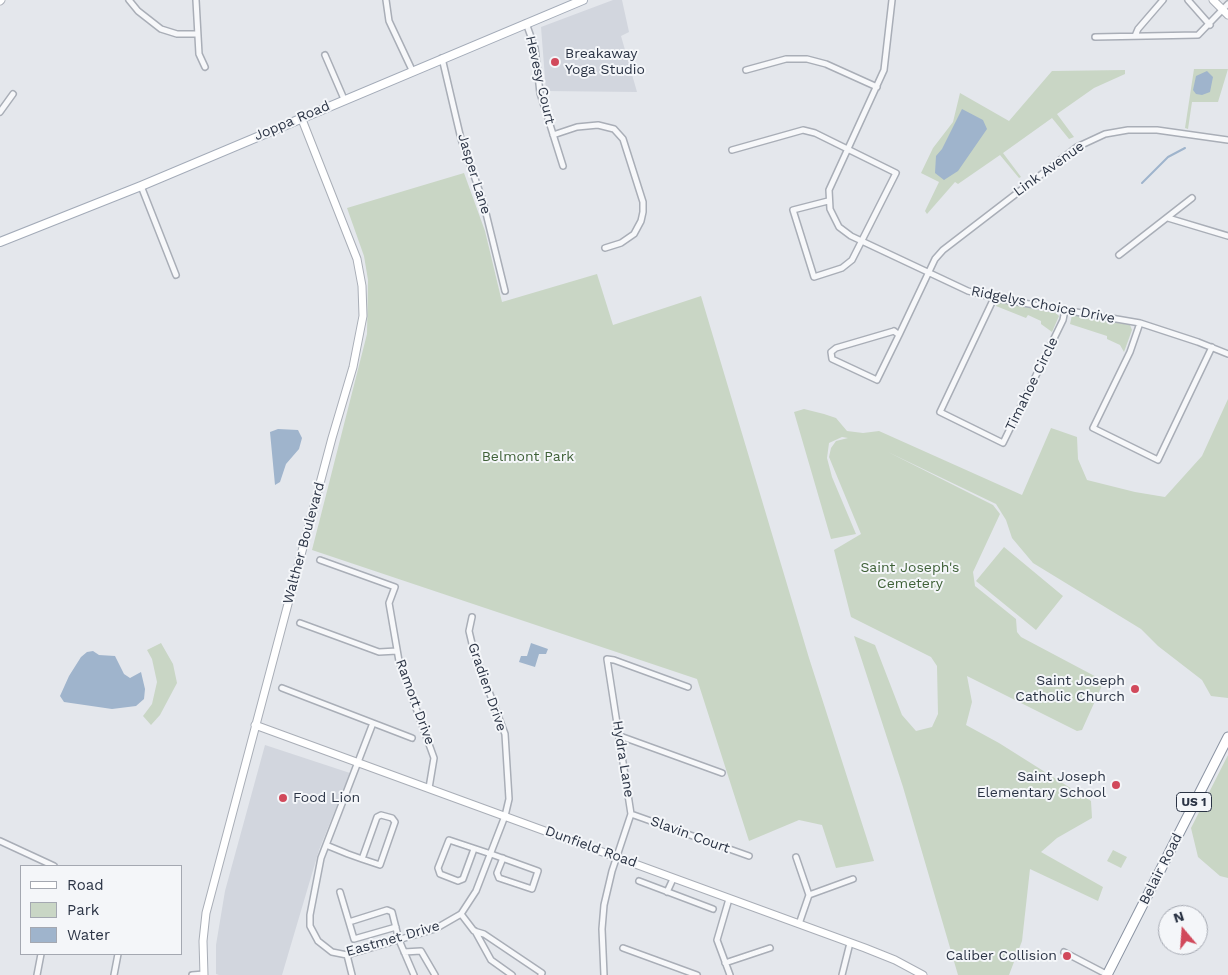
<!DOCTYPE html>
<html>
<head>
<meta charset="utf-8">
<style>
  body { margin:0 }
  #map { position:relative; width:1228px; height:975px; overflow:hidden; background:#e4e7ec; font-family:"Work Sans",sans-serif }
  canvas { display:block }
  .legend { position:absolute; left:20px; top:865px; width:162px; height:90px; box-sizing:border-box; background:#f4f6f9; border:1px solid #a4a8b1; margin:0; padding:6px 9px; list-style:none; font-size:15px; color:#2b3445 }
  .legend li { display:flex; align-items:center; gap:10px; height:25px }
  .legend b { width:25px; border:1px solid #a4a8b1 }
  .north { position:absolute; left:1158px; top:905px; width:50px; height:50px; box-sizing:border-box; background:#f4f6f9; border:1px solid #a4a8b1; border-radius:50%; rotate:342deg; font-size:14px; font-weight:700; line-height:20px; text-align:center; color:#2b3445 }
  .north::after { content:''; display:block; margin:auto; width:18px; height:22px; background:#d1495b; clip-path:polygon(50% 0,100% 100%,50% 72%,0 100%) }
</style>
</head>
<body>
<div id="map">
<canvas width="1228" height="975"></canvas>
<ul class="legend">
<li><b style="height:6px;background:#fff"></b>Road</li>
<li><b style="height:14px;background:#c9d6c5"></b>Park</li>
<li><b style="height:14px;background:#9fb4cc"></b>Water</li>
</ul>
<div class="north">N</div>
</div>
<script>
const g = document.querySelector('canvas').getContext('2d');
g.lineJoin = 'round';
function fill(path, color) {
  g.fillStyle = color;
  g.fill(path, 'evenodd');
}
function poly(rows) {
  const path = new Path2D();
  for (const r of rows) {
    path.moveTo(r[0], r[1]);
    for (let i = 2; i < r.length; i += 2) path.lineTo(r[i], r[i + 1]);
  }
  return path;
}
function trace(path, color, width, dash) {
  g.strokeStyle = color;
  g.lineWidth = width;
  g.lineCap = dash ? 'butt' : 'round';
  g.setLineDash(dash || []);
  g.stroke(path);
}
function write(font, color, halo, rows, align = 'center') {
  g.font = font + ' "Work Sans",sans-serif';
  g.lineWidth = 4;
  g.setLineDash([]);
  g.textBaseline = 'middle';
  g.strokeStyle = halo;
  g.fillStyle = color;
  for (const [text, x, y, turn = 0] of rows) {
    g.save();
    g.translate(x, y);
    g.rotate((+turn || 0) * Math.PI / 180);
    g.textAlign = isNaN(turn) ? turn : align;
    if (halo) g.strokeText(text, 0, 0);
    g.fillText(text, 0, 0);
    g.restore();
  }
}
fill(poly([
  [613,0,622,0,629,32,621,36,637,92,546,91,541,27],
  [265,745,350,773,319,850,282,975,219,975,216,974,216,945,225,891]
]), '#d2d6de');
fill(poly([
  [1194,69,1228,69,1218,102,1192,102,1188,129,1185,128],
  [1125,70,1125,74,1094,88,1057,114,1074,137,1069,139,1052,118,1003,153,1021,177,1019,178,1000,155,958,184,955,182,927,214,925,211,939,182,921,173,933,148,953,122,960,93,1009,121,1052,71],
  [464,173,485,231,502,302,597,274,613,325,701,296,809,658,874,861,836,868,822,825,799,820,749,841,697,679,312,550,367,334,368,280,364,256,347,208],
  [998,302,1056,313,1059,316,1052,332,1041,324,1041,321,1028,315,1026,318,996,306],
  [1072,315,1130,325,1132,330,1124,352,1120,345,1107,339,1107,336,1070,324],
  [1228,399,1228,698,1211,696,1202,680,1158,646,1141,629,1033,563,1012,538,1006,520,996,504,888,452,993,505,1000,514,973,572,975,586,1016,619,1017,632,1021,637,1104,681,1082,730,1077,731,967,676,972,702,966,725,999,743,1091,801,1092,818,1057,838,1041,852,1103,887,1098,901,1030,869,1022,941,1009,975,958,975,903,787,854,636,875,645,902,715,916,731,932,727,938,714,937,666,931,657,851,617,834,550,861,534,829,457,831,448,836,441,848,438,842,437,829,443,827,458,832,477,856,534,831,539,794,412,804,409,824,414,836,418,847,431,863,433,879,431,1022,495,1051,428,1057,430,1077,437,1078,459,1087,480,1135,492,1165,497,1202,456],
  [1004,547,1063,596,1036,630,976,581],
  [161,643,173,664,177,683,160,715,151,725,143,716,152,704,157,682,152,659,147,650],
  [1228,755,1228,878,1220,876,1198,857,1191,828],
  [1113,850,1127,857,1121,868,1107,861]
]), '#c9d6c5');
fill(poly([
  [1207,71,1213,77,1210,92,1202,95,1196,94,1193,90,1196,76],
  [962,109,983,120,987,129,958,171,944,180,935,173,936,156,942,149],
  [278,429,298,430,302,438,299,449,286,464,280,482,275,485,270,432],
  [531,643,548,649,546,654,539,654,535,667,519,662,521,656,527,656],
  [93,651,99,655,115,656,124,674,130,678,141,672,145,689,144,699,136,706,112,709,64,702,60,696,69,676,81,657,87,652]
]), '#9fb4cc');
trace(poly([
  [1142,183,1168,157,1185,148]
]), '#9fb4cc', 2);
const street = poly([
  [129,0,138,11,161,29,177,34,197,34],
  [196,0,199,54,205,67],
  [386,0,389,21,412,70],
  [892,0,884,70,829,190,830,209,839,227,851,236,968,291,994,298,1140,323,1198,342,1228,354],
  [1188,0,1210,25],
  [526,23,535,48,540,93,563,166],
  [1135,36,1138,29,1163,0],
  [1095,37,1198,35,1228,4],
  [325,55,344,99],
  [442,58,461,139,483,201,505,291],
  [746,70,786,59,807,59,826,64,877,87],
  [0,112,13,94],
  [553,135,577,127,598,125,614,129,623,139,643,202,643,212,641,221,634,234,621,243,605,248],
  [732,150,803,130,815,133,896,173,852,260,842,268,814,277,793,210,828,201],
  [141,186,176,275],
  [1168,218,1228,236],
  [1119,255,1192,198],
  [994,298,940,412,1003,443,1063,320,1065,310],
  [1140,323,1130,352,1093,428,1158,460,1212,347],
  [894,331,899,335,877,380,832,359,831,352,836,348,894,331],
  [899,335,935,259,943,250,1077,147,1105,134,1128,130,1157,130,1228,140],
  [320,560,395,587,389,603,399,661,434,758,429,788],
  [300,623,379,652,397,651],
  [282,688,412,738],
  [373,723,321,858,310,915,310,926,318,941,332,952,347,955,435,929,461,914,476,891,505,816,509,799,505,734,474,652,469,631,472,617],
  [620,736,722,773],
  [631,814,749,856],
  [0,841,54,866],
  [326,845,348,854,362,859,380,865,395,822,392,818,381,815,377,817,362,859],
  [474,849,463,879,458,881,440,874,438,868,449,840,491,854,538,871,532,889,499,878,497,873,503,858],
  [796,857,809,895,799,924],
  [639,881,713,909],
  [340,892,354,939,396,927],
  [667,892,673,879],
  [809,895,853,879],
  [729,899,717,940,730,975],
  [461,914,474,931,484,934,542,973,541,975],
  [349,922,387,910,392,912,399,940,414,975],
  [475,931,491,960,512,975],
  [623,948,697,975],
  [404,952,421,951,435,975],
  [1064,952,1108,975],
  [347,955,352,975],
  [725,963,770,948],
  [37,975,41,954],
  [114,975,118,954],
  [192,975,204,974],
  [604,975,602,929,604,905,612,871,631,814,607,659,614,660,688,687],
  [842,975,850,943]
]);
const secondary = poly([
  [1213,0,1228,15],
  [0,1,1,0],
  [255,725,865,948,895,960,923,975],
  [204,975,203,941,206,913,332,438,353,367,363,316,362,286,357,259,301,117]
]);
const primary = poly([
  [0,242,141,186,583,0]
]);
const highway = poly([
  [1107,975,1228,737]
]);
trace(street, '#a9aeb7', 8);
trace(secondary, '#a9aeb7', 9);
trace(primary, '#a3abb8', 10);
trace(highway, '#8b94a3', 11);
trace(street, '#f7f8fa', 5);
trace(secondary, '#fff', 7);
trace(primary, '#fff', 8);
trace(highway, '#fff', 9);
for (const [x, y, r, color] of [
  [555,62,5,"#d1495b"],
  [1135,689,5,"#d1495b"],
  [1116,785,5,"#d1495b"],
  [283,798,5,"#d1495b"],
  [1067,956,5,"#d1495b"]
]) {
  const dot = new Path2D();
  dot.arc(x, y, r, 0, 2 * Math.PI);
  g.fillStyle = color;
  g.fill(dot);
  trace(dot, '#f4f6f9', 2);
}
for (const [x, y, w] of [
  [1194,802,35]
]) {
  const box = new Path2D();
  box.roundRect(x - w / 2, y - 9.5, w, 19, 4);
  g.fillStyle = '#f4f6f9';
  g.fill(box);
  trace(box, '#2b3445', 1);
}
write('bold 12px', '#2b3445', null, [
  ["US 1",1194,802]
]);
write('14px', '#2b3445', '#f4f6f9', [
  ["Breakaway",565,54,"left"],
  ["Yoga Studio",565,70,"left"],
  ["Saint Joseph",1125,681],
  ["Catholic Church",1125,697],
  ["Saint Joseph",1106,777],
  ["Elementary School",1106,793],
  ["Food Lion",293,798,"left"],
  ["Caliber Collision",1057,956]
], 'right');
write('14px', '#2b3445', '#f4f6f9', [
  ["Hevesy Court",540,80,77],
  ["Joppa Road",292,121,-23],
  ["Link Avenue",1049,169,-36],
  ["Jasper Lane",474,174,73],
  ["Ridgelys Choice Drive",1043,305,11],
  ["Timahoe Circle",1032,384,-64],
  ["Walther Boulevard",304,543,-75],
  ["Gradien Drive",487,687,71],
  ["Ramort Drive",415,702,70],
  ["Hydra Lane",623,759,81],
  ["Slavin Court",690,835,20],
  ["Dunfield Road",591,847,20],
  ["Belair Road",1161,869,-63],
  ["Eastmet Drive",393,939,-16]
]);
write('14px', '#3f6138', '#f4f6f9', [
  ["Belmont Park",528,457],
  ["Saint Joseph's",910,568],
  ["Cemetery",910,584]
]);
</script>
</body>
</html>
